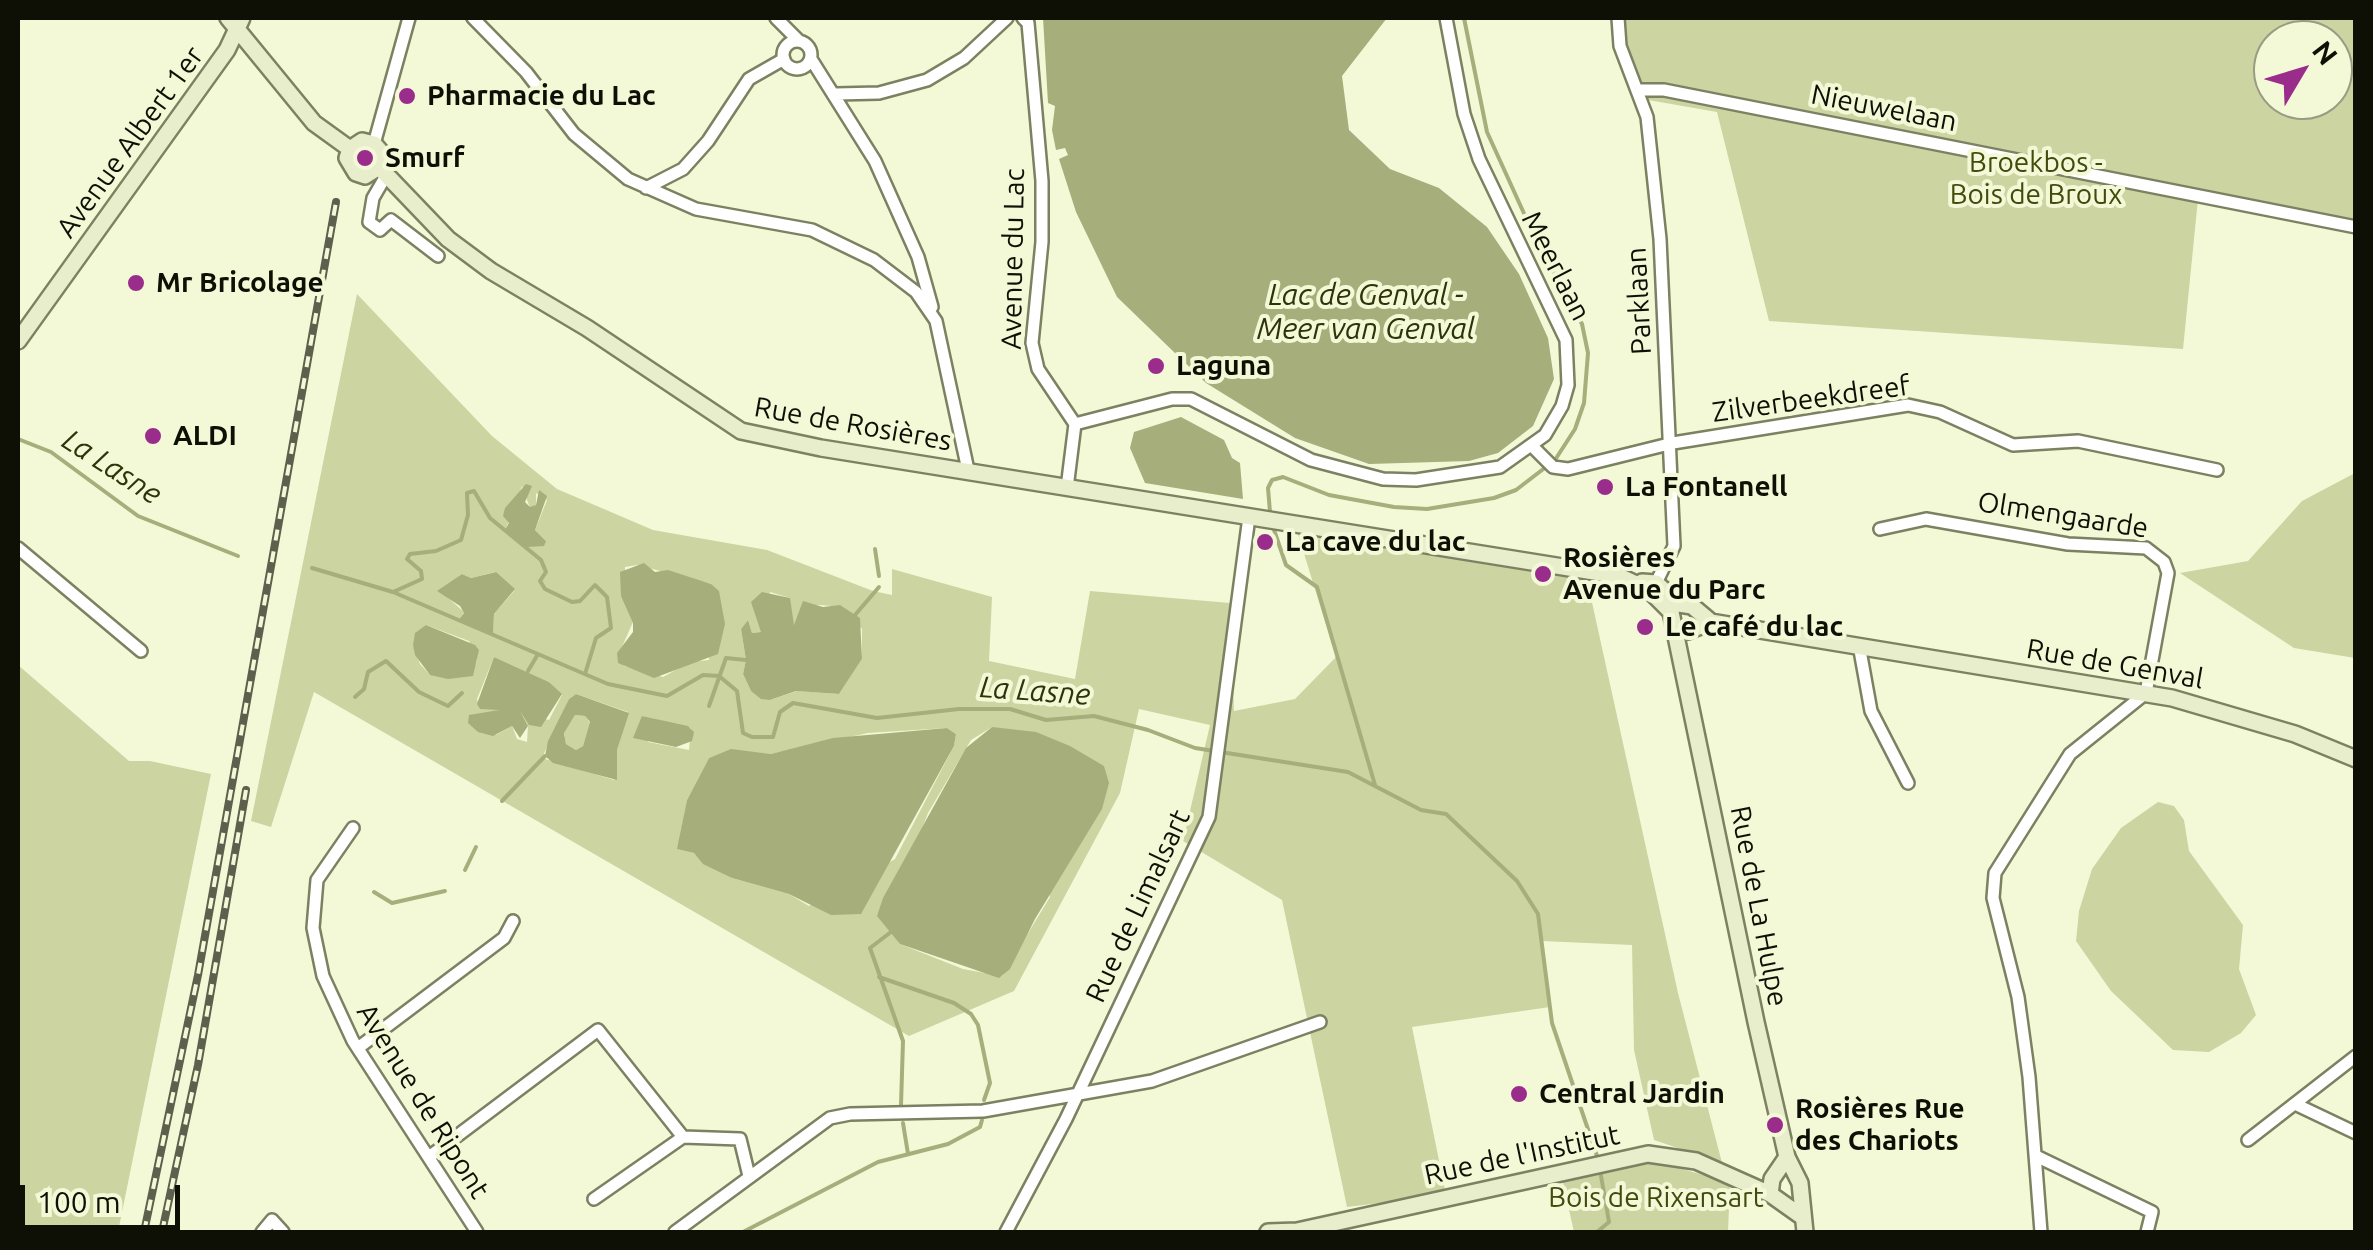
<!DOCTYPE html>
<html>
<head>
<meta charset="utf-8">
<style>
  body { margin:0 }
  #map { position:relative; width:2373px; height:1250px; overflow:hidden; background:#f3f9d7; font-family:Ubuntu,sans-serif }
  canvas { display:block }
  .frame { position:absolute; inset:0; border:20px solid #0f1005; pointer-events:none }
  .north { position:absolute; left:2253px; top:20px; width:100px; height:100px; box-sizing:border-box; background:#f3f9d7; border:2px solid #989c83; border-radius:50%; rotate:52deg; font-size:28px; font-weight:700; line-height:40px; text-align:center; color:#0f1005 }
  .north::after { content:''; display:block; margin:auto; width:35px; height:45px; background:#9a2c8b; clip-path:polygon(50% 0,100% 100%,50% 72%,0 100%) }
  .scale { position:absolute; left:20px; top:1185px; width:160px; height:45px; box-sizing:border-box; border:5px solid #0f1005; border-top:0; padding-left:12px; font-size:30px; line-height:35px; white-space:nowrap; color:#0f1005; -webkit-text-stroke:8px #f3f9d7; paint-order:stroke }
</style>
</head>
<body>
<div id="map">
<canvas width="2373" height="1250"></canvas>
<div class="frame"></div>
<div class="north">N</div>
<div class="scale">100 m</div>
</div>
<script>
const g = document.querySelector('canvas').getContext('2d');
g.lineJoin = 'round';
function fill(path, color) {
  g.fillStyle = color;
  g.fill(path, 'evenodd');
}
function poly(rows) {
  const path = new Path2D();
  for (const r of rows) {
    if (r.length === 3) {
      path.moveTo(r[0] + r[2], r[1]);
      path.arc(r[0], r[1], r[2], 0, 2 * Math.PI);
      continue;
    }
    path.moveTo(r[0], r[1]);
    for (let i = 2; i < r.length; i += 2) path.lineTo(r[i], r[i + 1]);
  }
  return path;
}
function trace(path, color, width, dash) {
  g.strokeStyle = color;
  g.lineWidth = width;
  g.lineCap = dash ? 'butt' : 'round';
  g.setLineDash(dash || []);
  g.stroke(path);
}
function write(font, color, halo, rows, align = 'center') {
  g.font = font + ' Ubuntu,sans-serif';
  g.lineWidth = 8;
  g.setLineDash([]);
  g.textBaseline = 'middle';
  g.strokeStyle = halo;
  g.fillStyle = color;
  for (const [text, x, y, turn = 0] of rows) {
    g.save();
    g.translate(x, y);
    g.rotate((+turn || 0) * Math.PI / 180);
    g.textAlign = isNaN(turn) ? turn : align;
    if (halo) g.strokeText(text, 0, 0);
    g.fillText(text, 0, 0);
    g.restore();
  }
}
fill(poly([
  [1622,18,2355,18,2355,230,2198,199,2183,349,1769,321,1717,112,1631,97],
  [2273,40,2333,40,2333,100,2273,100],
  [357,294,492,436,557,489,653,530,767,550,873,591,892,595,892,569,992,597,989,661,1075,679,1090,591,1230,603,1234,711,1295,699,1336,657,1297,531,1584,566,1678,993,1722,1163,1654,1140,1634,1050,1632,945,1542,941,1550,1007,1412,1027,1446,1195,1347,1207,1282,900,1183,841,1210,725,1139,709,1120,793,1014,991,909,1036,314,692,271,827,251,821],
  [522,486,530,508,536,505,536,493,547,500,535,530,546,541,526,547,506,529],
  [637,565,711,584,709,660,690,662,663,677,624,666,621,649,633,622,625,601,625,567],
  [495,572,514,591,494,614,493,633,459,621,464,612,446,596,445,587,462,574,471,578],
  [770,592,790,598,791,624,797,625,799,617,813,605,820,605,843,607,862,629,862,659,839,694,797,691,770,700,751,691,743,674,746,660,741,629,748,620,752,633,761,632],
  [426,625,469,641,477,660,472,675,430,675,420,664,413,645],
  [494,657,549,682,562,695,549,720,520,711,528,726,527,742,517,739,512,726,496,735,475,728,499,709,480,709,477,699],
  [576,694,628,712,617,750,614,780,542,758,569,699],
  [642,716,691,728,689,750,648,742],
  [992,727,1050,897,1002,976,963,969,900,944,886,923,928,813,971,740],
  [947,728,956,734,954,746,895,859,809,906,789,894,732,878,694,853,678,849,687,800,709,758,730,750,771,754,868,733],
  [2355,473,2355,658,2294,648,2180,573,2248,561,2302,501],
  [18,665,129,761,150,761,211,774,118,1232,18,1232],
  [575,715,585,716,590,723,583,746,576,750,566,744,564,732],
  [2158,802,2174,806,2184,820,2189,851,2243,925,2239,969,2256,1015,2241,1033,2209,1052,2173,1050,2111,991,2076,941,2079,911,2092,869,2121,828],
  [1659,1162,1730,1183,1728,1232,1574,1232,1562,1178]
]), '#ccd4a2');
fill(poly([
  [1043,18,1387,18,1342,76,1349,130,1390,169,1439,188,1487,227,1519,274,1548,338,1554,379,1533,426,1498,453,1469,461,1369,464,1295,438,1206,383,1117,297,1076,212,1059,159,1068,155,1065,148,1056,150,1052,130,1055,106,1048,103],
  [1181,417,1224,440,1232,458,1240,463,1243,499,1145,483,1130,448,1134,432],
  [526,484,532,486,525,502,530,507,536,505,539,490,547,496,535,530,546,541,544,546,527,547,505,530,509,523,503,516,505,508],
  [644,563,655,572,668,570,711,584,719,591,725,624,718,654,654,678,618,663,617,653,633,632,633,623,621,596,620,572],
  [496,572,515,589,494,614,493,635,458,621,464,613,460,606,437,591,462,574,471,578],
  [762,592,790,598,794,625,803,601,823,607,840,605,860,618,862,659,839,694,796,691,770,700,761,699,751,691,743,674,746,660,741,629,748,620,752,633,761,632,751,602],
  [426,625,475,645,479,650,473,676,448,679,430,675,415,655,413,645,415,633],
  [494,657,549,682,562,694,541,727,529,725,520,711,528,726,520,738,512,726,493,736,478,732,468,723,469,715,499,710,480,709,477,704],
  [576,694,629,713,617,750,617,780,553,763,545,756,548,741,569,699],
  [575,715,585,716,590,722,583,746,576,750,566,744,564,733],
  [642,716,688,726,694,732,692,741,676,747,633,738],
  [992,727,1036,732,1070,746,1104,766,1109,783,1102,809,1035,919,1010,969,999,978,900,944,877,916,883,898,966,748],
  [947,728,956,734,954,746,861,914,831,915,789,894,732,878,703,864,694,853,677,849,687,800,709,758,731,749,771,754,833,738]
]), '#a6ae7b');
trace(poly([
  [18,439,51,452,138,516,238,556],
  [1270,512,1268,488,1272,480,1283,477,1329,495,1394,507,1427,509,1494,498,1516,490,1555,460,1575,429,1584,403,1588,353,1582,324,1537,242,1487,132,1464,18],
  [1273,527,1286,565,1317,587,1375,785],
  [875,549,879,576],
  [312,568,393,592,608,684,667,696,703,675,719,676,737,691,743,733,752,737,773,737,780,712,793,703,877,718,959,709,1010,709,1046,720,1094,716,1148,730,1195,748,1348,772,1421,810,1446,814,1517,881,1538,914,1552,1023,1597,1156],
  [393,592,422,579,421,571,407,559,410,554,436,551,461,540,468,515,467,493,474,491,490,518,541,560,546,572,540,581,545,589,572,602,580,601,595,585,607,597,611,628,596,638,585,674],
  [855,615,879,587],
  [528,671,538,654],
  [355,697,364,689,368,672,386,661,419,692,448,706,462,693],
  [709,706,726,658,746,660],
  [502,801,545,756],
  [465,870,476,847],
  [374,892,392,903,445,891],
  [891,932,870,948,903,1041,901,1105],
  [879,977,954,1003,971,1014,978,1025,990,1083,984,1100],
  [903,1123,908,1154],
  [743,1232,878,1162,948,1144,980,1127,982,1120],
  [1597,1232,1609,1222,1600,1170]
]), '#a6ae7b', 4);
const street = poly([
  [473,18,526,72,574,134,628,179,696,209,812,230,874,260,916,292,936,321,968,470],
  [776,18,799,41],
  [1023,18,1028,23,1042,181,1042,242,1032,343,1038,369,1075,424,1067,488],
  [1618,18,1620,46,1647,117,1660,239,1674,546,1656,583],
  [797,55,14],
  [811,59,875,161,918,257,932,307],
  [1638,90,1664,90,2356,227],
  [836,94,879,93,927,80,964,58,1007,18],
  [374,144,409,18],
  [387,174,373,198,369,222,380,230,391,220,438,256],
  [646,188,683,169,708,141,749,79,784,59],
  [1075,424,1172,399,1191,399,1311,460,1383,479,1416,480,1500,467,1545,435,1562,406,1568,385,1566,340,1479,159,1464,114,1446,18],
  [1533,447,1553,467,1568,469,1673,443,1908,405,1940,412,2013,445,2078,441,2217,470],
  [1880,529,1926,519,2068,544,2146,548,2164,562,2168,573,2146,693,2070,754,1995,873,1993,898,2018,997,2029,1077,2041,1232],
  [18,548,141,651],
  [1859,645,1871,711,1908,783],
  [353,828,317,880,313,928,323,976,353,1041,477,1232],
  [358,1048,504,938,513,921],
  [2295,1104,2356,1133],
  [683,1137,740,1139,749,1176],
  [2248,1140,2356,1056],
  [2036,1156,2152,1212,2147,1232],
  [429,1157,598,1030,683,1137,594,1199],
  [262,1232,272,1220,283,1232],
  [675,1232,830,1118,850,1114,983,1111,1152,1081,1320,1022],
  [1006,1232,1066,1119,1209,817,1249,517]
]);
const secondary = poly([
  [228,18,314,123,350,149],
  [350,149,347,158,356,173,365,176,379,167],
  [350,149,362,141,374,144,381,152,379,167],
  [379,167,448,239,491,271,587,328,741,431,821,448,1619,576,1649,590,1671,612],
  [18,341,227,50,242,18],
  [1642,582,1656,583,1679,604],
  [1679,604,1692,606,1711,622,2172,698,2295,734,2356,759],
  [1671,612,1756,1022,1787,1157,1800,1183,1805,1232],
  [1688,631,1711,622],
  [1787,1157,1772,1179,1770,1194,1801,1216],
  [1268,1232,1297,1231,1648,1154,1696,1161,1770,1194]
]);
trace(street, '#7c8162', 16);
trace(secondary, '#7c8162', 20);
trace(street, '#fff', 11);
trace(secondary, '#e8edcc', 15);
const rail = poly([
  [144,1232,198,975,336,202],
  [162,1232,198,1065,246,790]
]);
trace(rail, '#5d604d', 8);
trace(rail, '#f3f9d7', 4, [11]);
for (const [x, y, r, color] of [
  [407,96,10,"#9a2c8b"],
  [365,158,10,"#9a2c8b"],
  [136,283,10,"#9a2c8b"],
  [1156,366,10,"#9a2c8b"],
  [153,436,10,"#9a2c8b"],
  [1605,487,10,"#9a2c8b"],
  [1265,542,10,"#9a2c8b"],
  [1543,574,10,"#9a2c8b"],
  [1645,627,10,"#9a2c8b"],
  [1519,1094,10,"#9a2c8b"],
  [1775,1125,10,"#9a2c8b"]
]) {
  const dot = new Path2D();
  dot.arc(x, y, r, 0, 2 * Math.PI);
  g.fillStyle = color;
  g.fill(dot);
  trace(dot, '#f3f9d7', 4);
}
write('bold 28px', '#0f1005', '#f3f9d7', [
  ["Pharmacie du Lac",427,96],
  ["Smurf",385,158],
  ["Mr Bricolage",156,283],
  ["Laguna",1176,366],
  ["ALDI",173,436],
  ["La Fontanell",1625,487],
  ["La cave du lac",1285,542],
  ["Rosières",1563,558],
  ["Avenue du Parc",1563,590],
  ["Le café du lac",1665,627],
  ["Central Jardin",1539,1094],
  ["Rosières Rue",1795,1109],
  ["des Chariots",1795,1141]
], 'left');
write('28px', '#0f1005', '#f3f9d7', [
  ["Nieuwelaan",1884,108,11],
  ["Avenue Albert 1er",130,142,-54],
  ["Avenue du Lac",1013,259,-89],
  ["Meerlaan",1556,266,63],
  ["Parklaan",1639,301,-93],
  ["Zilverbeekdreef",1811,399,-8],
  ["Rue de Rosières",853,424,10],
  ["Olmengaarde",2063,515,9],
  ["Rue de Genval",2115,664,10],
  ["Rue de Limalsart",1138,906,-65],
  ["Rue de La Hulpe",1759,906,79],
  ["Avenue de Ripont",423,1101,58],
  ["Rue de l'Institut",1522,1155,-12]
]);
write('28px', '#444a0d', '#f3f9d7', [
  ["Broekbos -",2036,163],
  ["Bois de Broux",2036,195],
  ["Bois de Rixensart",1656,1198]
]);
write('italic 30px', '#2e3309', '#f3f9d7', [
  ["Lac de Genval -",1366,295],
  ["Meer van Genval",1366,329],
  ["La Lasne",112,467,33],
  ["La Lasne",1035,691,4]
]);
</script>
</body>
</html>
